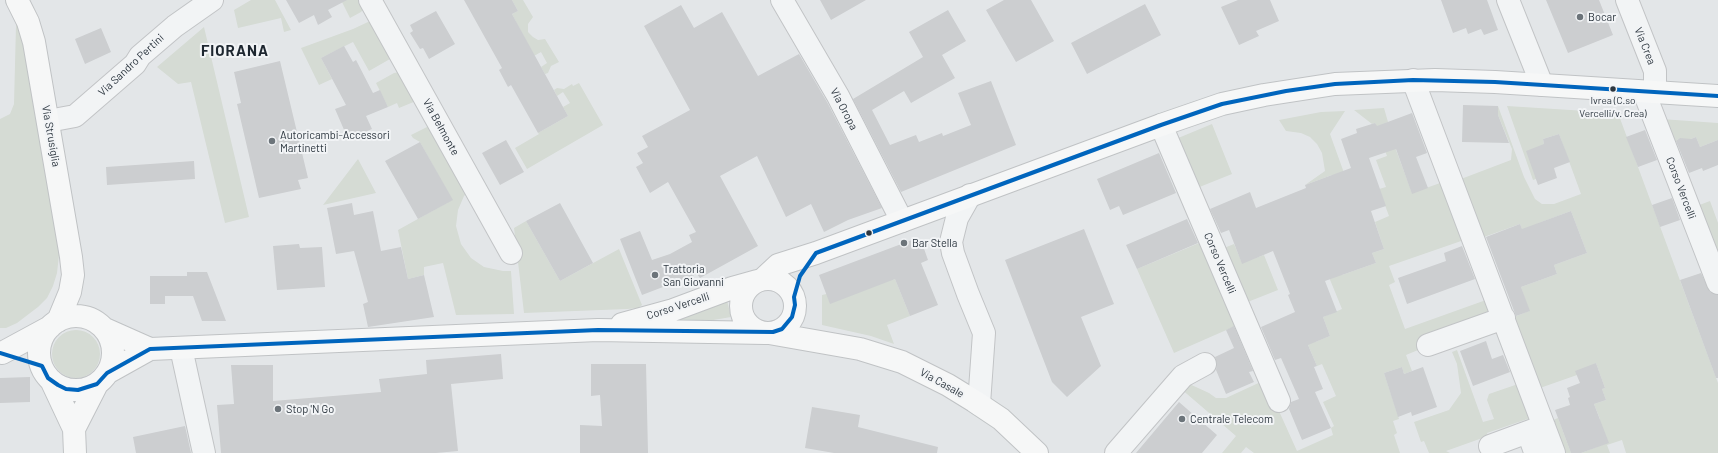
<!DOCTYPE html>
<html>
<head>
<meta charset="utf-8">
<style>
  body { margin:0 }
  canvas { display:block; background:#e3e6e8 }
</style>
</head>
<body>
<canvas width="1718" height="453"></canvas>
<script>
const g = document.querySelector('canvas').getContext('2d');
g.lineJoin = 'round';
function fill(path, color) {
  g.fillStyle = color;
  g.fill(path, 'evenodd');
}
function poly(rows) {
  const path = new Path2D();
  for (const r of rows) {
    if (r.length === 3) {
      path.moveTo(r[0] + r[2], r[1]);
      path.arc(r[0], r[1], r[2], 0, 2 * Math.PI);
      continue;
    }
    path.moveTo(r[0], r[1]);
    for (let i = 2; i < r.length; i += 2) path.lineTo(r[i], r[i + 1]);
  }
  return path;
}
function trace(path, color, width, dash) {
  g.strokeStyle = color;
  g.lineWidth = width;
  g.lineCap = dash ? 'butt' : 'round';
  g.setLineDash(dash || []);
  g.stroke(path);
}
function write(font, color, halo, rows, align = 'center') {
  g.font = font + ' Barlow,sans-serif';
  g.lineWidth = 4;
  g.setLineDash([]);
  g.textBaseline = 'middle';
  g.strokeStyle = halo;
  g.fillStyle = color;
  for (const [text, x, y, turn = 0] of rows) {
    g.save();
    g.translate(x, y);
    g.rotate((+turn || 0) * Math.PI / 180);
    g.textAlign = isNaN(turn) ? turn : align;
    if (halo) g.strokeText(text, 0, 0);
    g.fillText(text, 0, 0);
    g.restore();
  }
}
fill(poly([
  [251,0,275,0,291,30,284,32,281,18,238,28,234,10],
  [341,0,361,0,365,7,361,12,350,18],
  [512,0,523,0,533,17,528,24,528,32,533,37,538,40,545,39,559,62,551,66,548,73,545,74,541,67,547,63,541,52,534,56,512,14,518,11],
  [374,21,393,55,390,59,369,71,353,42,321,58,332,79,319,85,301,48,353,29,368,22],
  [21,22,60,246,57,273,53,286,47,298,38,307,17,323,6,328,0,328,0,119,10,114,14,104,16,25],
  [204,27,249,217,225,223,191,82,178,84,157,67],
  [400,72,416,101,399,108,397,103,388,107,376,83,394,73],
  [579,83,603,125,527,169,515,148,539,134,538,133,568,116,563,107,570,103,563,92,557,96,554,90,557,88,564,89,572,84,573,86],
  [1498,106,1524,177,1535,199,1542,204,1554,204,1581,194,1559,134,1543,139,1544,144,1536,179,1533,180,1507,106,1618,113,1718,383,1718,453,1626,453,1622,440,1607,445,1610,453,1581,453,1597,447,1594,437,1600,419,1594,404,1606,400,1602,389,1605,388,1596,363,1577,375,1540,388,1514,317,1529,311,1521,287,1557,274,1554,265,1587,253,1571,211,1539,223,1524,234,1520,224,1484,237,1461,179,1511,160,1512,149,1498,115],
  [1384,108,1388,122,1386,123,1412,193,1443,182,1464,240,1389,266,1395,282,1389,285,1405,329,1486,300,1493,319,1406,355,1412,371,1404,374,1402,367,1384,373,1399,419,1393,421,1397,433,1394,435,1400,453,1254,453,1246,447,1241,453,1222,453,1236,436,1180,388,1185,382,1209,393,1216,398,1226,398,1265,380,1297,451,1333,435,1331,428,1334,426,1323,402,1336,396,1322,364,1317,366,1300,326,1315,342,1330,336,1323,317,1342,309,1324,265,1342,275,1376,263,1372,253,1384,249,1375,222,1389,216,1379,189,1386,187,1376,160,1387,156,1375,123,1372,124,1354,110],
  [1345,111,1330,134,1352,195,1353,231,1332,175,1305,185,1325,171,1322,153,1317,144,1310,137,1301,133,1286,131,1279,120,1321,112],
  [1661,119,1718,123,1718,140,1700,147,1696,137,1686,141,1681,138,1677,140,1676,143,1679,152,1674,154],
  [1212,124,1232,174,1192,190,1171,141],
  [431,125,468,192,464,196,458,210,456,226,461,244,471,258,484,267,503,271,511,271,514,314,456,315,443,263,424,267,424,275,408,279,398,230,452,200,420,142,413,138,411,135],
  [358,159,376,193,323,205],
  [1710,201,1718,223,1718,265,1694,207],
  [526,221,560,281,619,249,642,305,638,308,627,309,524,313,514,228],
  [1204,241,1240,324,1174,353,1137,269],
  [1234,244,1242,263,1264,255,1278,290,1240,305,1219,250],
  [895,279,910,316,887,325,894,344,871,336,822,325,822,295],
  [726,296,731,317,678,326,675,316],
  [76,354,24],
  [1457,350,1483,422,1494,419,1487,400,1489,394,1521,383,1533,417,1487,433,1488,436,1446,451,1450,453,1429,453,1424,441,1421,442,1414,422,1449,410,1461,393,1457,364,1452,352],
  [1558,418,1571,453,1563,453,1551,421]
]), '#d5dbd4');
fill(poly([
  [286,0,347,0,328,10,332,17,318,25,314,15,299,23],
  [464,0,512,0,518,11,512,14,568,116,538,133,511,85,508,87,499,70,502,68],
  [820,0,866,0,831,20],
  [1004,0,1031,0,1054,41,1016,62,986,10],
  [1238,0,1270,0,1279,21,1256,31,1259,36,1239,45,1221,7],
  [1441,0,1487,0,1498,30,1484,35,1481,29,1468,34,1466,28,1453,33],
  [1546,0,1599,0,1613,35,1568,53],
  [1145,4,1161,35,1087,74,1071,43],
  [681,5,694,28,722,12,758,76,799,54,827,102,882,208,848,220,824,232,811,204,786,217,757,156,720,176,758,246,700,278,697,274,642,295,620,239,640,231,652,260,670,254,692,242,689,235,696,232,668,182,650,193,636,167,643,163,637,153,648,147,642,136,690,110,644,26],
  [948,10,966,41,942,55,955,78,911,103,904,91,872,110,890,145,916,135,919,142,942,133,943,136,971,125,958,93,991,81,1016,145,901,192,853,99,923,57,909,32],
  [436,11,455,44,429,59,423,48,420,49,410,33,413,31,410,25],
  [101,28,111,52,85,64,75,39],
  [344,46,353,62,356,60,373,93,380,90,388,107,366,116,372,129,348,139,335,109,346,105,321,58],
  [280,61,308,178,298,180,301,189,259,198,237,104,241,103,234,72],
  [1463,105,1498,106,1498,115,1509,143,1462,142],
  [1412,113,1427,153,1416,157,1428,188,1412,194,1396,149,1369,158,1386,206,1371,211,1384,249,1372,253,1376,263,1325,281,1337,312,1323,317,1330,336,1308,345,1317,366,1314,367,1323,389,1315,392,1331,428,1302,440,1289,409,1291,402,1299,399,1281,358,1275,360,1261,327,1295,312,1288,295,1290,294,1273,251,1242,264,1229,230,1221,233,1210,209,1250,192,1256,208,1306,188,1305,185,1351,168,1341,139,1357,133,1356,129,1375,123,1377,126],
  [1645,130,1657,160,1638,167,1626,137],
  [1559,134,1570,162,1554,168,1557,178,1538,185,1526,151,1544,144,1543,139],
  [1696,137,1700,147,1718,140,1718,165,1703,171,1702,168,1689,173,1676,141,1680,138,1691,139],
  [506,140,524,172,500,185,482,153],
  [420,142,453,200,418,219,385,161],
  [1159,153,1176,193,1123,215,1119,206,1110,210,1097,179],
  [194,161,195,179,107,185,106,167],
  [1672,198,1680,220,1660,227,1652,205],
  [352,203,354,215,373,211,381,251,401,247,408,279,424,275,434,317,368,327,363,304,368,302,354,251,336,254,327,208],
  [560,203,593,263,560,281,526,221],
  [1571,211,1587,253,1554,265,1557,274,1521,287,1530,311,1516,316,1486,237,1520,224,1522,229],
  [1187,219,1198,243,1137,269,1126,245],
  [1084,229,1114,304,1081,317,1101,366,1067,397,1052,382,1005,260],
  [912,240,914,246,922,243,928,260,921,263,938,305,910,316,895,279,830,304,819,275],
  [299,244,300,248,322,247,325,287,277,290,273,246],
  [1462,246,1475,279,1407,304,1398,278,1446,261,1444,253],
  [187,272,207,272,226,321,202,321,193,296,165,296,165,304,150,304,150,276,187,276],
  [1701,273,1710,292,1718,295,1718,378,1716,378,1680,280],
  [1234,326,1253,371,1249,372,1254,382,1226,394,1216,370,1217,364,1215,357,1234,348,1226,330],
  [1486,341,1492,359,1503,355,1510,372,1473,386,1460,351],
  [501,354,503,379,451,384,458,451,436,453,221,453,217,405,234,404,231,365,273,365,273,401,381,392,379,379,427,374,426,360],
  [1596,363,1605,388,1602,389,1606,400,1594,404,1609,443,1581,453,1571,453,1555,410,1570,405,1568,398,1570,397,1567,388,1580,383,1575,371],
  [591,364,646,364,648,453,580,453,580,425,602,426,600,395,591,396],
  [1402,367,1404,374,1423,367,1437,407,1412,416,1411,412,1398,417,1384,373],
  [30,377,30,402,0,403,0,378],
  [1179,402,1217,435,1202,453,1136,453],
  [812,407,860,415,858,427,938,447,937,453,834,453,805,448],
  [185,426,191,453,136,453,133,437]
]), '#ccced0');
const minor = poly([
  [370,0,511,253],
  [782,0,838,96,902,221],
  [1508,0,1542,85],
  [1627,0,1655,71,1655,93],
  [1413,80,1554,453],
  [1644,92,1718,283],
  [48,121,75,116,135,64,140,56,175,26,212,0],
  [1161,125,1279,401],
  [970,195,957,218,951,242,953,253,968,294,984,333,979,404],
  [1428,345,1504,318],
  [181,348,204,453],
  [1528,432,1534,449],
  [1490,446,1544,426],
  [1116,453,1183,376,1205,364]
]);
const major = poly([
  [17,0,28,22,34,42,71,257,73,275,70,292,58,321],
  [763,279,778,265,816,253,1161,125,1222,104,1264,95,1335,84,1435,80,1495,82,1718,96],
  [768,306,27],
  [76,353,37],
  [622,324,673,310,732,288,757,281],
  [105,329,150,349,598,330,765,333],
  [769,333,860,349,902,362,948,385,974,401,1001,419,1037,453],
  [2,353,50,327],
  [107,373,150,349],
  [51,380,74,429,75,453],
  [74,429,97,384]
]);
trace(minor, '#c2c4c6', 24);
trace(major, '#c0c3c5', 24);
trace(minor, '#f2f4f5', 22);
trace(major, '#f6f7f7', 22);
trace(poly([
  [0,353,42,366,48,378,58,385,66,389,78,390,97,384,107,373,150,349,598,330,773,332,782,329,792,317,795,305,794,297,800,276,816,253,1161,125,1222,104,1286,91,1335,84,1413,80,1495,82,1718,96]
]), '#0065bd', 4);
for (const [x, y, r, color] of [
  [1580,17,4,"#6c747a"],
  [1613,89,3.5,"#2c363f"],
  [272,141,4,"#6c747a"],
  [869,233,3.5,"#2c363f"],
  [904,243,4,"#6c747a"],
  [655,275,4,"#6c747a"],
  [278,409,4,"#6c747a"],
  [1182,419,4,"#6c747a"]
]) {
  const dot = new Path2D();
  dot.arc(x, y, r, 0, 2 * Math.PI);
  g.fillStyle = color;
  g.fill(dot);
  trace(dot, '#f2f4f6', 1.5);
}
write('10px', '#2c363f', '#f2f4f6', [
  ["Ivrea (C.so",1613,101],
  ["Vercelli/v. Crea)",1613,114]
]);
write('11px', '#2c363f', '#f2f4f6', [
  ["Bocar",1588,17],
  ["Autoricambi-Accessori",280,135],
  ["Martinetti",280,148],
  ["Bar Stella",912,243],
  ["Trattoria",663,269],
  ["San Giovanni",663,282],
  ["Stop 'N Go",286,409],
  ["Centrale Telecom",1190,419]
], 'left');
write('11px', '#2c363f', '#f2f4f6', [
  ["Via Crea",1645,46,68],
  ["Via Sandro Pertini",131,65,-43],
  ["Via Oropa",844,109,62],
  ["Via Belmonte",441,127,61],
  ["Via Strusiglia",51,136,80],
  ["Corso Vercelli",1681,188,69],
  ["Corso Vercelli",1220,263,67],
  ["Corso Vercelli",678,306,-18],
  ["Via Casale",942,383,29]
]);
g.letterSpacing = '1px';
write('bold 15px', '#1e2730', '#f2f4f6', [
  ["FIORANA",235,51]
]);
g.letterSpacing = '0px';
</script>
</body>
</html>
